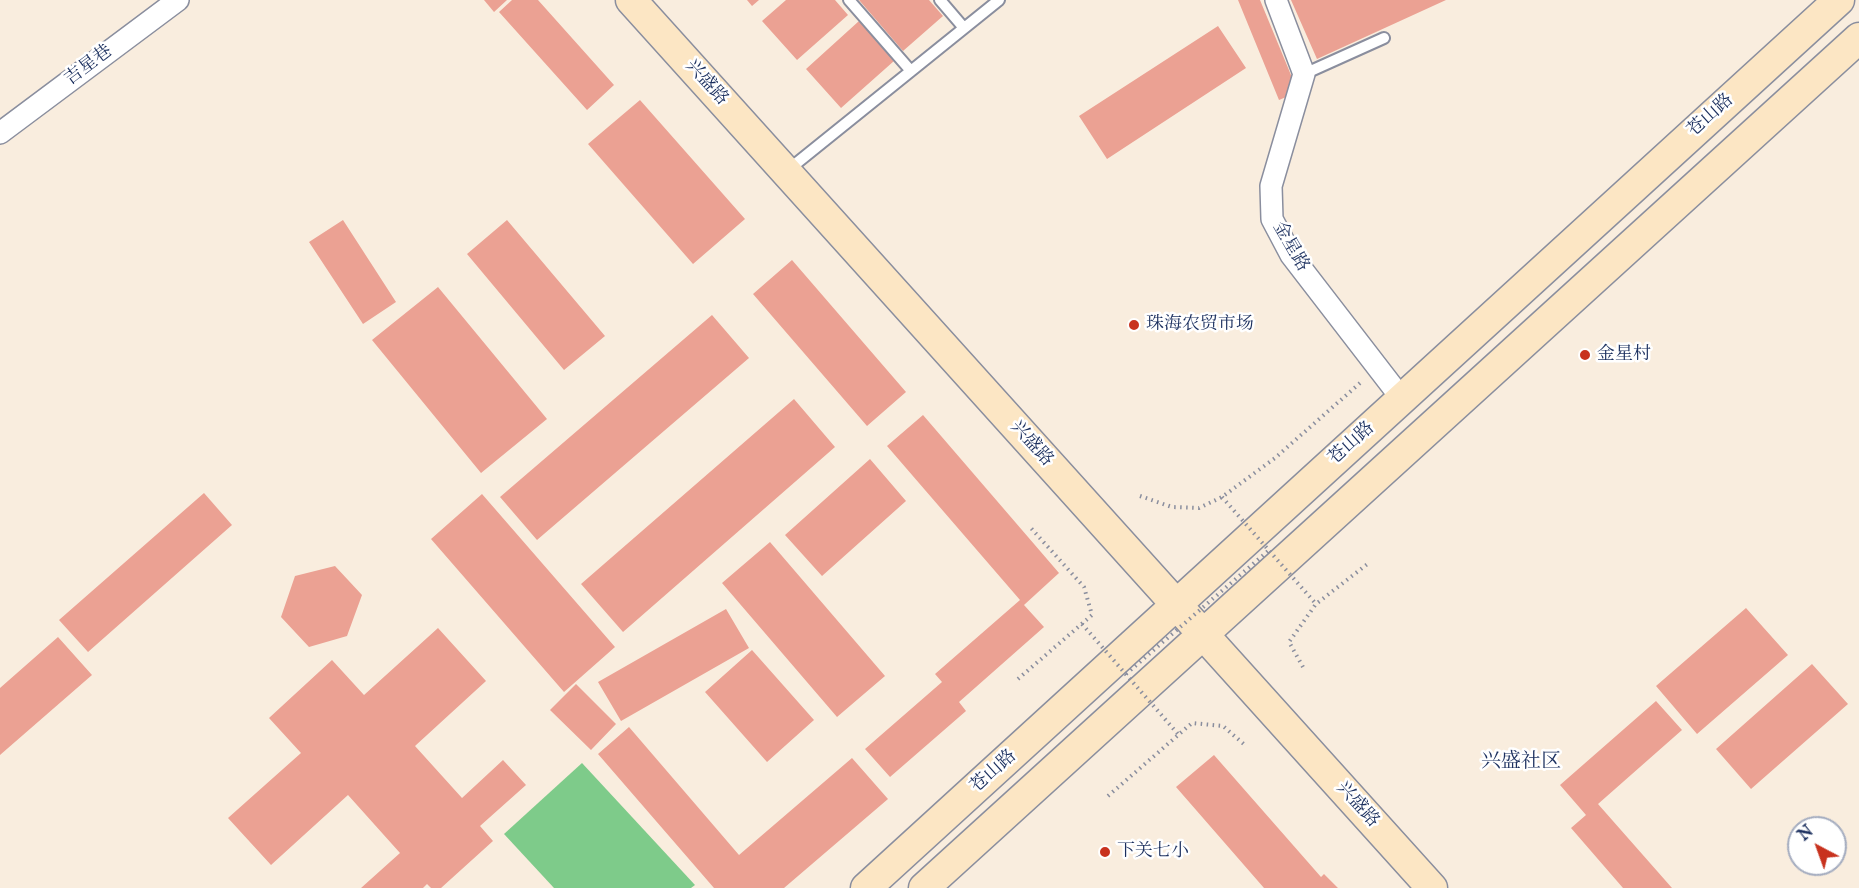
<!DOCTYPE html>
<html>
<head>
<meta charset="utf-8">
<style>
  body { margin:0 }
  #map { position:relative; width:1859px; height:888px; overflow:hidden; background:#f9edde; font-family:"IM FELL English",serif }
  canvas { display:block }
  .north { position:absolute; left:1787px; top:816px; width:60px; height:60px; box-sizing:border-box; background:#fff; border:2px solid #a4acbf; border-radius:50%; rotate:319deg; font-size:16px; font-weight:700; line-height:24px; text-align:center; color:#1b2f5e }
  .north::after { content:''; display:block; margin:auto; width:21px; height:27px; background:#c8321e; clip-path:polygon(50% 0,100% 100%,50% 72%,0 100%) }
</style>
</head>
<body>
<div id="map">
<canvas width="1859" height="888"></canvas>
<div class="north">N</div>
</div>
<script>
const g = document.querySelector('canvas').getContext('2d');
g.lineJoin = 'round';
function fill(path, color) {
  g.fillStyle = color;
  g.fill(path, 'evenodd');
}
function poly(rows) {
  const path = new Path2D();
  for (const r of rows) {
    path.moveTo(r[0], r[1]);
    for (let i = 2; i < r.length; i += 2) path.lineTo(r[i], r[i + 1]);
  }
  return path;
}
function trace(path, color, width, dash) {
  g.strokeStyle = color;
  g.lineWidth = width;
  g.lineCap = dash ? 'butt' : 'round';
  g.setLineDash(dash || []);
  g.stroke(path);
}
function write(font, color, halo, rows, align = 'center') {
  g.font = font + ' "IM FELL English","Noto Serif SC",serif';
  g.lineWidth = 5;
  g.setLineDash([]);
  g.textBaseline = 'middle';
  g.strokeStyle = halo;
  g.fillStyle = color;
  for (const [text, x, y, turn = 0] of rows) {
    g.save();
    g.translate(x, y);
    g.rotate((+turn || 0) * Math.PI / 180);
    g.textAlign = isNaN(turn) ? turn : align;
    if (halo) g.strokeText(text, 0, 0);
    g.fillText(text, 0, 0);
    g.restore();
  }
}
fill(poly([
  [582,763,695,885,691,888,554,888,504,834]
]), '#7ecb8a');
fill(poly([
  [484,0,507,0,494,12],
  [512,0,538,0,614,85,587,110,499,12],
  [747,0,759,0,752,6],
  [786,0,835,0,848,15,797,60,762,21],
  [859,0,929,0,943,16,903,51],
  [1238,0,1260,0,1298,92,1279,100],
  [1291,0,1446,0,1317,59],
  [859,21,894,61,841,108,806,69],
  [1218,26,1246,68,1107,159,1079,116],
  [640,100,745,219,693,264,588,144],
  [343,220,396,302,363,324,309,242],
  [507,220,605,336,564,370,467,254],
  [792,260,906,392,867,426,753,294],
  [438,287,547,419,481,473,372,340],
  [712,315,749,358,537,540,500,497],
  [794,399,835,447,623,632,581,584],
  [923,415,1059,573,1024,605,1044,627,959,702,966,711,890,777,865,749,942,682,935,674,1020,600,887,446],
  [870,459,906,501,822,576,785,535],
  [204,493,232,525,88,652,59,620],
  [482,494,615,647,564,692,431,539],
  [770,542,885,676,837,717,722,583],
  [335,566,362,595,347,636,309,647,281,617,295,576],
  [1746,608,1788,655,1697,734,1656,686],
  [726,609,749,648,621,721,598,682],
  [438,628,486,681,415,746,462,798,503,760,526,785,480,826,493,841,441,888,431,888,427,884,423,888,361,888,400,853,348,795,271,865,228,818,301,753,269,718,332,660,364,695],
  [58,637,92,675,0,755,0,688],
  [752,650,814,720,767,762,705,692],
  [1812,664,1848,704,1751,789,1716,749],
  [576,684,616,724,591,750,550,710],
  [1656,701,1682,730,1598,804,1672,888,1623,888,1571,828,1586,815,1560,785],
  [629,727,739,855,852,758,888,799,784,888,714,888,598,754],
  [1214,755,1321,877,1324,874,1338,888,1264,888,1176,787]
]), '#eba193');
const lane = poly([
  [849,0,911,71],
  [940,0,964,28],
  [1304,74,1384,38],
  [788,170,999,0]
]);
const street = poly([
  [1276,0,1304,74,1271,186,1272,219,1291,255,1402,399],
  [0,133,178,0]
]);
const secondary = poly([
  [631,0,1432,888],
  [866,888,1839,0],
  [924,888,1859,38]
]);
trace(lane, '#8a8e9e', 14);
trace(street, '#8a8e9e', 24);
trace(secondary, '#8a8e9e', 33);
trace(poly([
  [1140,496,1172,507,1199,508,1222,497,1275,458,1360,383],
  [1303,667,1289,642,1316,604,1370,562],
  [1018,679,1092,615,1084,587,1030,527],
  [1108,796,1192,723,1223,726,1246,746]
]), '#8a8e9e', 4, [1.5, 4.5]);
trace(lane, '#fff', 10);
trace(street, '#fff', 21);
trace(secondary, '#fce6c4', 30);
trace(poly([
  [1222,497,1316,604],
  [1082,624,1178,734],
  [1126,674,1268,551]
]), '#8a8e9e', 4, [1.5, 4.5]);
for (const [x, y, r, color] of [
  [1134,325,6,"#c8321e"],
  [1585,355,6,"#c8321e"],
  [1105,852,6,"#c8321e"]
]) {
  const dot = new Path2D();
  dot.arc(x, y, r, 0, 2 * Math.PI);
  g.fillStyle = color;
  g.fill(dot);
  trace(dot, '#fff', 2);
}
write('18px', '#1b2f5e', '#fff', [
  ["吉星巷",89,66,-37],
  ["兴盛路",706,83,48],
  ["苍山路",1711,116,-42],
  ["金星路",1290,247,60],
  ["兴盛路",1031,444,48],
  ["苍山路",1352,444,-42],
  ["苍山路",994,772,-42],
  ["兴盛路",1357,805,48]
]);
write('18px', '#1b2f5e', '#fff', [
  ["珠海农贸市场",1146,325],
  ["金星村",1597,355],
  ["下关七小",1117,852]
], 'left');
write('20px', '#1b2f5e', '#fff', [
  ["兴盛社区",1521,763]
]);
</script>
</body>
</html>
